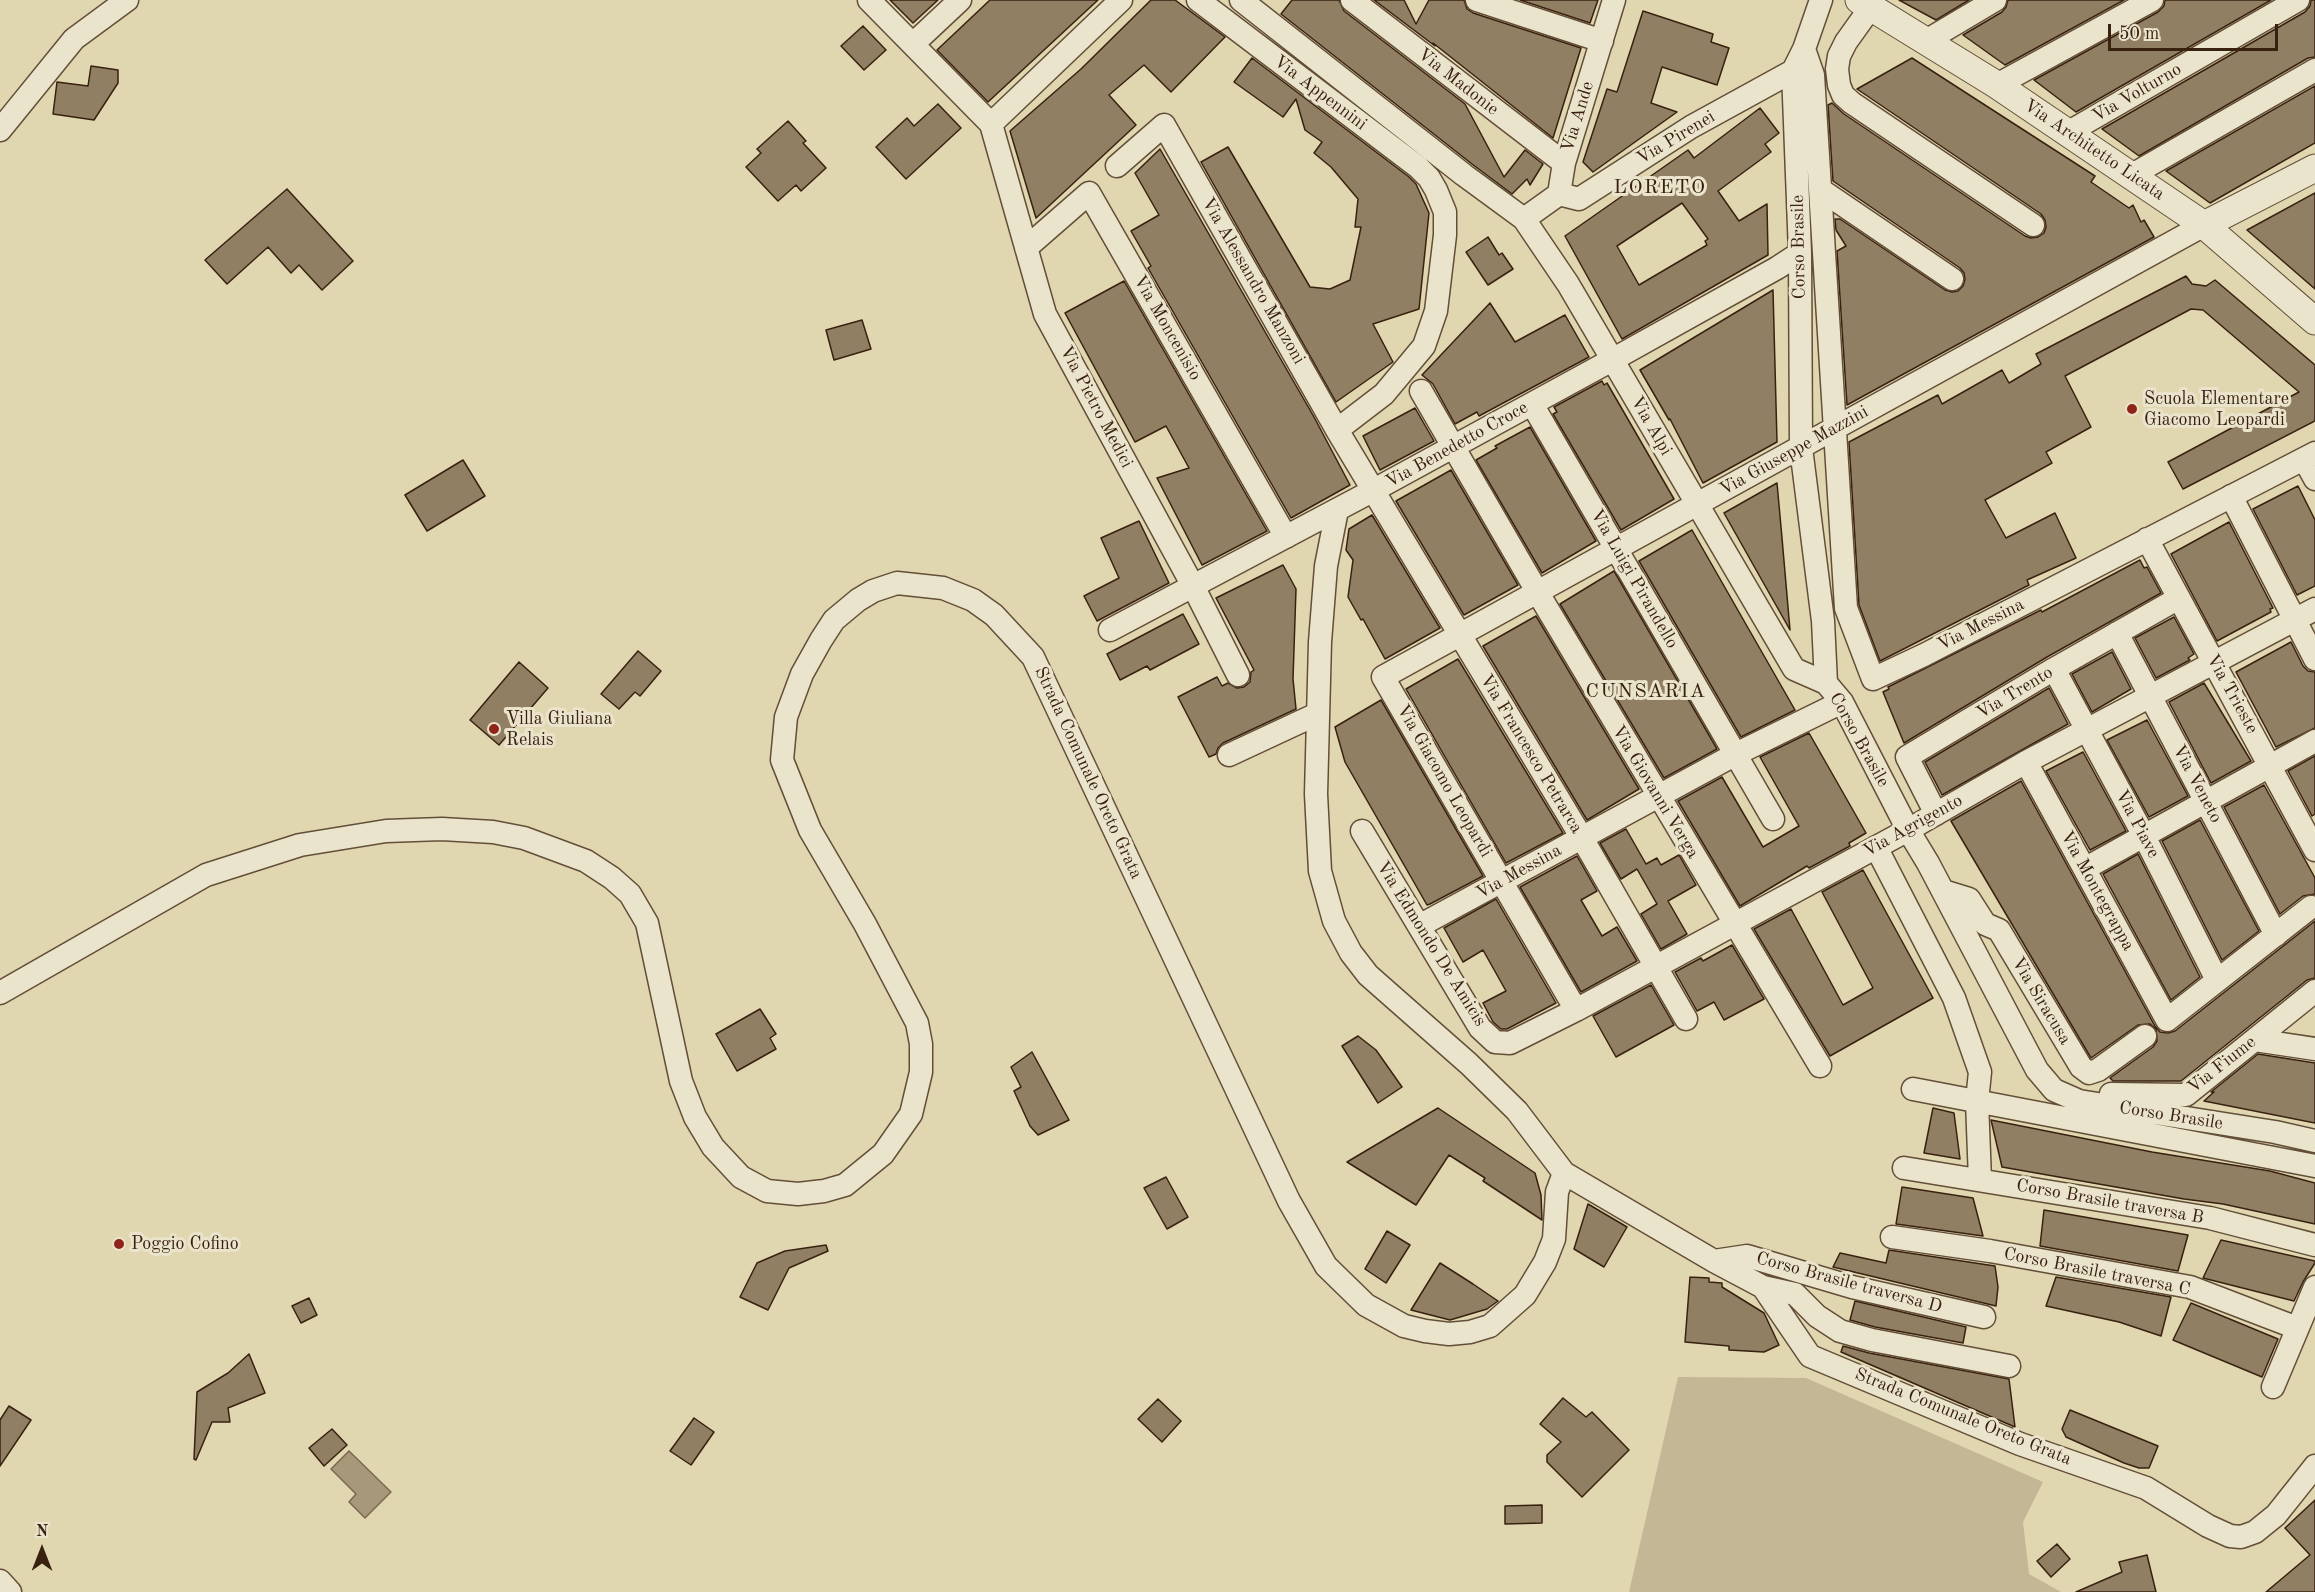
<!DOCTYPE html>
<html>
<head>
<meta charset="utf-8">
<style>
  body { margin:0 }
  #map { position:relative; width:2315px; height:1592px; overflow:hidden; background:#e0d6b0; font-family:"Old Standard TT",serif }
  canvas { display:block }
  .north { position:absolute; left:12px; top:1520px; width:60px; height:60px; -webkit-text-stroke:4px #ebe4cc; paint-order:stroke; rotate:0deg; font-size:16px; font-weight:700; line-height:24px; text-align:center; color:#392110 }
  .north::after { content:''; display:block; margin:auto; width:21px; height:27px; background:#392110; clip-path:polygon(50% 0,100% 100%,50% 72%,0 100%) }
  .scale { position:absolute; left:2108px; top:24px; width:170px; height:27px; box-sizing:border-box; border:3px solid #392110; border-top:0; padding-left:8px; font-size:18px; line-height:21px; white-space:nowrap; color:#392110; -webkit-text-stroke:4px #ebe4cc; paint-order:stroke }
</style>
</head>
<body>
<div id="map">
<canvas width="2315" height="1592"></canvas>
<div class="north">N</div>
<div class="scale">50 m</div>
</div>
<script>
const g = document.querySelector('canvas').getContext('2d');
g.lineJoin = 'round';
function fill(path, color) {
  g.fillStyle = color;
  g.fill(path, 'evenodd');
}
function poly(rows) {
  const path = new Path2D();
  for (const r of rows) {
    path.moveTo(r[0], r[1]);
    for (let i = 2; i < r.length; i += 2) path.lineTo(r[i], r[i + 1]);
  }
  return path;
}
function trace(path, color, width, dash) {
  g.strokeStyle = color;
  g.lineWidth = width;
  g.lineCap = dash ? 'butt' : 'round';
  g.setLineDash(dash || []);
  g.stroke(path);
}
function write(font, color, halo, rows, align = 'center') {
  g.font = font + ' "Old Standard TT",serif';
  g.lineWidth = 6;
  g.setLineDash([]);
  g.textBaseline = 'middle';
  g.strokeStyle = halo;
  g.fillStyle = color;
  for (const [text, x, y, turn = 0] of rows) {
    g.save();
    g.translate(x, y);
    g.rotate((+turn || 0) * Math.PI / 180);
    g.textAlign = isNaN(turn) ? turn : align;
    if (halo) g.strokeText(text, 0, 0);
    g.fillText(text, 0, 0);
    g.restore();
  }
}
fill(poly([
  [1678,1377,1806,1378,2043,1482,2023,1522,2029,1574,2061,1592,1629,1592]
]), '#c4b795');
const water = poly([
  [349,1451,391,1492,365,1518,349,1502,356,1494,331,1469,349,1451]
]);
fill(water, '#a7987a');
trace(water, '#7b6850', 1.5);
const building = poly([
  [890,0,938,0,913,23,890,0],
  [990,0,1098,0,988,102,937,50,990,0],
  [1151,0,1175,0,1225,37,1171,92,1144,65,1109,95,1136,125,1036,218,1010,131,1081,69,1151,0],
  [1292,0,1339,0,1344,11,1465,104,1504,177,1525,150,1543,164,1530,185,1527,179,1512,194,1472,164,1281,14,1292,0],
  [1374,0,1404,0,1416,24,1429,0,1464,0,1467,9,1473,13,1581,48,1553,138,1433,43,1435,46,1374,0],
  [1520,0,1598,0,1590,23,1520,0],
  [1899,0,1969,0,1936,20,1899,0],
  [2008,0,2124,0,2005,65,1963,35,2002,12,2006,7,2008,0],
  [2165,0,2271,0,2076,112,2034,80,2158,12,2164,6,2165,0],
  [2311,0,2315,0,2315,57,2308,58,2139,156,2102,129,2305,12,2310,6,2311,0],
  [1643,11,1713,34,1711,42,1729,48,1717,85,1662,67,1651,103,1677,112,1593,172,1583,162,1607,89,1617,92,1643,11],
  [863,26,886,50,864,70,841,46,863,26],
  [1252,58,1409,177,1416,184,1429,213,1419,309,1373,324,1393,362,1336,402,1201,162,1228,147,1310,287,1330,289,1350,280,1361,227,1355,227,1358,199,1331,167,1314,153,1322,142,1305,130,1296,99,1283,117,1234,82,1252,58],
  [1912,58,2095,176,2091,182,2129,208,2133,205,2141,222,2144,220,2154,237,1847,405,1837,251,1846,246,1836,230,1835,219,1840,219,1945,290,1952,292,1958,291,1963,286,1965,279,1964,273,1960,268,1833,181,1828,105,1832,103,1844,114,2025,236,2031,238,2038,237,2044,233,2046,227,2045,220,2041,214,1857,89,1912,58],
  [91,66,118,70,118,83,94,120,53,114,57,82,88,86,91,66],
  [2315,86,2315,143,2210,203,2166,171,2315,86],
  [938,104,961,128,906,179,876,147,907,118,914,126,938,104],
  [1760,108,1779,133,1765,144,1771,152,1718,191,1739,221,1767,204,1768,255,1622,339,1565,236,1688,150,1694,158,1760,108],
  [1682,203,1708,239,1705,241,1707,245,1639,285,1617,246,1682,203],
  [788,121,806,141,803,143,826,168,801,191,796,185,778,201,746,167,761,153,757,149,788,121],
  [1160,149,1314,417,1350,485,1291,518,1148,268,1151,266,1131,231,1159,215,1135,173,1160,149],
  [287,189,353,261,322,290,299,265,291,273,268,247,227,284,205,260,287,189],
  [2315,193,2315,289,2247,230,2315,193],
  [1488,237,1499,255,1502,253,1513,269,1488,285,1466,252,1488,237],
  [2186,276,2192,284,2206,286,2215,280,2315,365,2315,421,2183,489,2168,462,2299,392,2203,310,2191,309,2065,376,2091,427,2046,452,2052,463,1985,500,2006,538,2055,513,2076,558,2027,580,2029,585,1880,661,1859,605,1849,442,1938,395,1942,404,2002,370,2009,383,2041,364,2036,354,2186,276],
  [1124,281,1267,531,1202,565,1157,478,1189,468,1166,426,1135,442,1065,313,1124,281],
  [1773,290,1777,442,1703,483,1670,419,1669,420,1640,370,1773,290],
  [1490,303,1515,342,1565,315,1589,357,1479,416,1477,412,1455,424,1433,384,1422,375,1490,303],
  [862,320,871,349,834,360,826,330,862,320],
  [1602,381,1604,385,1607,383,1674,499,1621,530,1553,414,1557,412,1554,407,1602,381],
  [1415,408,1434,441,1380,470,1363,436,1415,408],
  [1530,427,1596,541,1542,573,1476,460,1497,448,1495,446,1530,427],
  [463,460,485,496,427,531,405,495,463,460],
  [1451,470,1518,585,1464,615,1396,501,1451,470],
  [1777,483,1782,538,1790,630,1724,513,1777,483],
  [2298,486,2315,520,2315,586,2297,595,2253,509,2298,486],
  [1372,515,1440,628,1385,659,1363,619,1361,620,1348,597,1353,560,1346,550,1349,529,1372,515],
  [1139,521,1169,583,1097,621,1084,596,1119,578,1101,538,1139,521],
  [2229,522,2273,608,2270,609,2271,612,2217,641,2171,554,2229,522],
  [1692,530,1795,710,1741,737,1639,561,1692,530],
  [2140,560,2144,568,2147,567,2161,593,2047,657,1904,743,1883,692,1889,689,1888,687,2041,610,2042,612,2140,560],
  [1283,565,1296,589,1293,679,1296,709,1223,743,1218,748,1216,754,1209,757,1178,697,1217,677,1222,686,1228,683,1237,688,1244,687,1250,682,1251,672,1254,670,1216,598,1283,565],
  [1614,571,1717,749,1664,778,1560,604,1614,571],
  [1183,614,1199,644,1150,670,1147,666,1120,680,1107,654,1183,614],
  [1536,616,1639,789,1587,820,1483,646,1536,616],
  [2174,617,2194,654,2188,658,2190,660,2156,678,2135,638,2174,617],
  [2291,642,2303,666,2308,671,2315,672,2315,728,2276,747,2236,672,2291,642],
  [638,651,661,671,640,696,635,692,619,709,601,694,638,651],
  [2112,652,2131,689,2092,712,2072,674,2112,652],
  [1458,659,1563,833,1506,863,1406,689,1458,659],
  [519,662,548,688,499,745,470,720,519,662],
  [2204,683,2251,761,2211,783,2169,702,2204,683],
  [2049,688,2068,724,1942,795,1925,762,2049,688],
  [1381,700,1483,876,1430,904,1427,905,1345,762,1335,727,1381,700],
  [2147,720,2188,796,2149,817,2107,740,2147,720],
  [1809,733,1866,833,1849,843,1850,846,1809,868,1807,866,1740,906,1678,801,1722,777,1763,847,1799,826,1760,757,1809,733],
  [2083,752,2126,831,2090,850,2046,771,2083,752],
  [2315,756,2315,814,2312,816,2288,771,2315,756],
  [2021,781,2155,1026,2160,1032,2168,1033,2175,1031,2315,921,2315,978,2307,980,2181,1081,2113,1081,2110,1078,2153,1047,2157,1041,2156,1029,2150,1024,2138,1025,2091,1058,1951,821,2021,781],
  [2264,785,2315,878,2315,894,2303,896,2280,914,2224,807,2264,785],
  [2200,820,2259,931,2222,960,2162,841,2200,820],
  [1626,829,1646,864,1657,858,1661,865,1679,855,1696,885,1668,901,1687,934,1661,949,1641,914,1657,904,1637,869,1621,879,1600,843,1626,829],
  [2138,854,2200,977,2171,1000,2103,874,2138,854],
  [1577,856,1597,891,1581,900,1602,936,1617,927,1637,961,1581,992,1520,887,1577,856],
  [1863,870,1933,998,1830,1056,1754,929,1791,909,1843,1005,1873,988,1822,892,1863,870],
  [1496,899,1556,1003,1507,1029,1501,1029,1493,1022,1483,1003,1506,991,1483,950,1463,962,1444,928,1496,899],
  [1732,945,1764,999,1724,1020,1714,1002,1697,1011,1675,972,1701,958,1703,961,1732,945],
  [1651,985,1674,1025,1616,1057,1593,1016,1651,985],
  [760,1009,776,1034,770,1038,776,1049,737,1071,716,1034,760,1009],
  [1358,1036,1376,1050,1402,1087,1378,1103,1342,1046,1358,1036],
  [1032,1052,1069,1120,1038,1135,1030,1126,1014,1091,1021,1087,1011,1067,1032,1052],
  [2258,1054,2315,1063,2315,1123,2204,1101,2214,1092,2211,1092,2258,1054],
  [1438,1108,1535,1173,1541,1195,1542,1220,1483,1181,1485,1178,1449,1155,1416,1205,1347,1162,1438,1108],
  [1933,1108,1954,1113,1960,1159,1924,1153,1933,1108],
  [1991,1120,2152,1152,2270,1171,2315,1183,2315,1224,2223,1204,2184,1199,2002,1167,1991,1120],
  [1166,1177,1188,1217,1167,1229,1144,1188,1166,1177],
  [1902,1187,1973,1198,1983,1236,1896,1224,1902,1187],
  [1588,1204,1627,1227,1604,1267,1574,1249,1588,1204],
  [2044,1210,2188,1235,2178,1271,2040,1246,2044,1210],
  [1387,1231,1410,1245,1386,1283,1365,1269,1387,1231],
  [2221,1240,2315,1261,2315,1263,2303,1282,2294,1301,2203,1278,2221,1240],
  [826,1245,828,1251,789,1268,768,1310,740,1297,757,1263,785,1251,826,1245],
  [1889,1250,1995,1266,1998,1287,1996,1306,1833,1267,1840,1253,1886,1263,1889,1250],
  [1440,1263,1473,1284,1498,1301,1487,1309,1450,1320,1411,1310,1440,1263],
  [1690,1277,1709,1278,1709,1282,1722,1283,1722,1287,1764,1313,1779,1345,1764,1352,1729,1350,1729,1346,1685,1342,1690,1277],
  [2056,1277,2171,1297,2161,1336,2119,1322,2046,1306,2056,1277],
  [309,1298,317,1315,301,1323,292,1306,309,1298],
  [1855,1301,1966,1327,1963,1343,1875,1327,1850,1320,1855,1301],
  [2191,1303,2278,1339,2262,1377,2173,1340,2191,1303],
  [1843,1346,1869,1353,2009,1379,2015,1427,1841,1352,1843,1346],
  [249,1354,265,1393,228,1408,230,1422,212,1422,196,1460,194,1459,197,1392,228,1373,249,1354],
  [1563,1398,1586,1417,1592,1412,1629,1450,1582,1497,1547,1462,1547,1455,1561,1442,1540,1424,1563,1398],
  [1158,1399,1181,1421,1162,1442,1138,1419,1158,1399],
  [9,1406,31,1420,0,1466,0,1420,9,1406],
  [2070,1410,2158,1446,2149,1468,2139,1468,2124,1463,2066,1437,2062,1429,2070,1410],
  [694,1418,714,1432,691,1465,670,1451,694,1418],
  [332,1429,347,1445,324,1466,309,1448,332,1429],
  [2315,1500,2315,1592,2266,1592,2310,1555,2285,1528,2315,1500],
  [1542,1505,1542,1523,1505,1524,1505,1506,1542,1505],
  [2057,1544,2070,1559,2051,1577,2037,1561,2057,1544],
  [2147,1555,2156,1592,2076,1592,2122,1572,2119,1562,2147,1555]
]);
fill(building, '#907f63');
trace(building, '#392110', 1.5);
const minor = poly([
  [869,0,991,124,1045,314,1193,586,1238,675],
  [1198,0,1418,167,1429,178,1436,190,1445,212,1445,235,1436,311,1424,346,1384,394,1337,430],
  [1241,0,1464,175,1524,219,1568,284,1794,669,1826,683],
  [1352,0,1564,163],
  [1477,0,1602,41],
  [1821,0,1804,49,1793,71,1800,253,1801,448,1823,621,1826,683,1842,702,1908,830,1928,863,2037,1070,2054,1090,2079,1101,2275,1132,2315,1141],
  [1871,7,1846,42,1839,56,1837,69,1839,85,1843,95,1852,103,2033,225],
  [1926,41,1995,0],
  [913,44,960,0],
  [1804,49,1813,75,1846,608,1873,679,1924,655,2315,453],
  [1997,85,2152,0],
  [991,124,1121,0],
  [0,130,74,39,127,0],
  [2069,132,2298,0],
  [1117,166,1164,125,1337,430,1582,838,1686,1019],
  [2132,175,2315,70],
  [1821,190,1952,279],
  [1559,194,1579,199,1691,127,1793,71],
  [1524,219,1559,194,1564,163,1614,0],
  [1026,248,1089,193,1286,537],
  [1421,391,1538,593,1820,1066],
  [1532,404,1773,819],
  [2304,459,2315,479],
  [2231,496,2315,659],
  [1337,510,1326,566,1320,642,1316,794,1320,871,1334,921,1351,953,1368,975,1469,1064,1517,1111,1564,1173,1714,1261,1763,1287,1810,1356,2020,1444,2146,1488,2208,1526,2230,1536,2241,1537,2255,1532,2276,1515,2315,1466],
  [2147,539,2315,850],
  [1110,630,1374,490,1612,360,1777,268,1800,253],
  [2117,633,2276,935],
  [2054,669,2144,836,2217,980],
  [1229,755,1317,714],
  [2026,762,2167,1020,2311,907],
  [1936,814,1907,757,2054,669,2179,598],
  [1362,831,1480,1028,1495,1042,1510,1043,1576,1010,1908,830,2026,762,2315,609],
  [1876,847,1954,998,1980,1072,1977,1101,1980,1180],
  [2086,868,2315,741],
  [1943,891,1969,899,1985,924,1999,930,2081,1067,2089,1073,2098,1070,2145,1036],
  [1419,926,1736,754,1842,702],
  [0,993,206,875,300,845,386,831,442,829,493,832,524,838,586,861,612,878,630,894,647,923,681,1081,695,1117,713,1147,741,1177,767,1191,798,1194,824,1191,845,1185,883,1154,911,1114,921,1072,921,1044,917,1023,865,924,810,830,782,760,786,717,802,674,821,640,834,620,858,600,873,591,897,583,943,588,973,600,994,615,1033,657,1289,1201,1326,1266,1366,1305,1404,1326,1425,1331,1449,1334,1470,1332,1490,1326,1525,1295,1545,1262,1554,1239,1557,1192,1564,1173],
  [1576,1010,1383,677,2204,225],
  [2255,1040,2315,1049],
  [1913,1089,2315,1166],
  [2111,1094,2186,1095,2315,991],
  [1904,1168,2210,1218,2315,1245],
  [1892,1237,1990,1251,2190,1287,2297,1328],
  [1714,1261,1747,1256,1852,1287,1984,1317],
  [1763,1287,1795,1294,1817,1316,1840,1331,1872,1340,2009,1366],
  [2273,1387,2315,1287],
  [0,1581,10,1592]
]);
const tertiary = poly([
  [1859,0,1997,85,2204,225,2315,321],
  [2204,225,2315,168]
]);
trace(minor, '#634e38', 25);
trace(tertiary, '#634e38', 29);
trace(minor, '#ebe4cc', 22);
trace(tertiary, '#ebe4cc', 27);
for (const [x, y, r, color] of [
  [2132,409,6,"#8f2418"],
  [494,729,6,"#8f2418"],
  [119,1244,6,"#8f2418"]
]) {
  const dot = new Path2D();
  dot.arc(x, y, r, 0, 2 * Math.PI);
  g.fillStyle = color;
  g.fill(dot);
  trace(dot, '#ebe4cc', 2);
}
write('18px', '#392110', '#ebe4cc', [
  ["Via Madonie",1458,82,38],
  ["Via Appennini",1320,93,37],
  ["Via Volturno",2137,93,-30],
  ["Via Ande",1578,117,-73],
  ["Via Pirenei",1676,138,-31],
  ["Via Architetto Licata",2094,150,34],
  ["Corso Brasile",1799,247,-91],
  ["Via Alessandro Manzoni",1253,281,60],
  ["Via Moncenisio",1167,328,60],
  ["Via Pietro Medici",1096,407,62],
  ["Via Alpi",1651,426,60],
  ["Via Benedetto Croce",1457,445,-29],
  ["Via Giuseppe Mazzini",1794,451,-29],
  ["Via Luigi Pirandello",1634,579,60],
  ["Via Messina",1981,625,-27],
  ["Via Trento",2015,693,-31],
  ["Via Trieste",2232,694,61],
  ["Corso Brasile",1859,740,61],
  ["Via Francesco Petrarca",1531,754,59],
  ["Strada Comunale Oreto Grata",1088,773,65],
  ["Via Giacomo Leopardi",1444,781,60],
  ["Via Veneto",2197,784,62],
  ["Via Giovanni Verga",1655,792,59],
  ["Via Piave",2137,824,62],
  ["Via Agrigento",1913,826,-29],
  ["Via Messina",1519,872,-29],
  ["Via Montegrappa",2097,891,61],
  ["Via Edmondo De Amicis",1431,944,58],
  ["Via Siracusa",2041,1001,59],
  ["Via Fiume",2222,1065,-38],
  ["Corso Brasile",2171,1116,9],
  ["Corso Brasile traversa B",2110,1202,10],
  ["Corso Brasile traversa C",2097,1272,11],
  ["Corso Brasile traversa D",1849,1283,15],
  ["Strada Comunale Oreto Grata",1963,1417,22]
]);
write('18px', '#392110', '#ebe4cc', [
  ["Scuola Elementare",2144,399],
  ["Giacomo Leopardi",2144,420],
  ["Villa Giuliana",506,719],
  ["Relais",506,740],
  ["Poggio Cofino",131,1244]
], 'left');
g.letterSpacing = '1.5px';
write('20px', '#392110', '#ebe4cc', [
  ["LORETO",1660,188],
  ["CUNSARIA",1646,692]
]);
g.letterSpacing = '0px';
</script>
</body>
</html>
